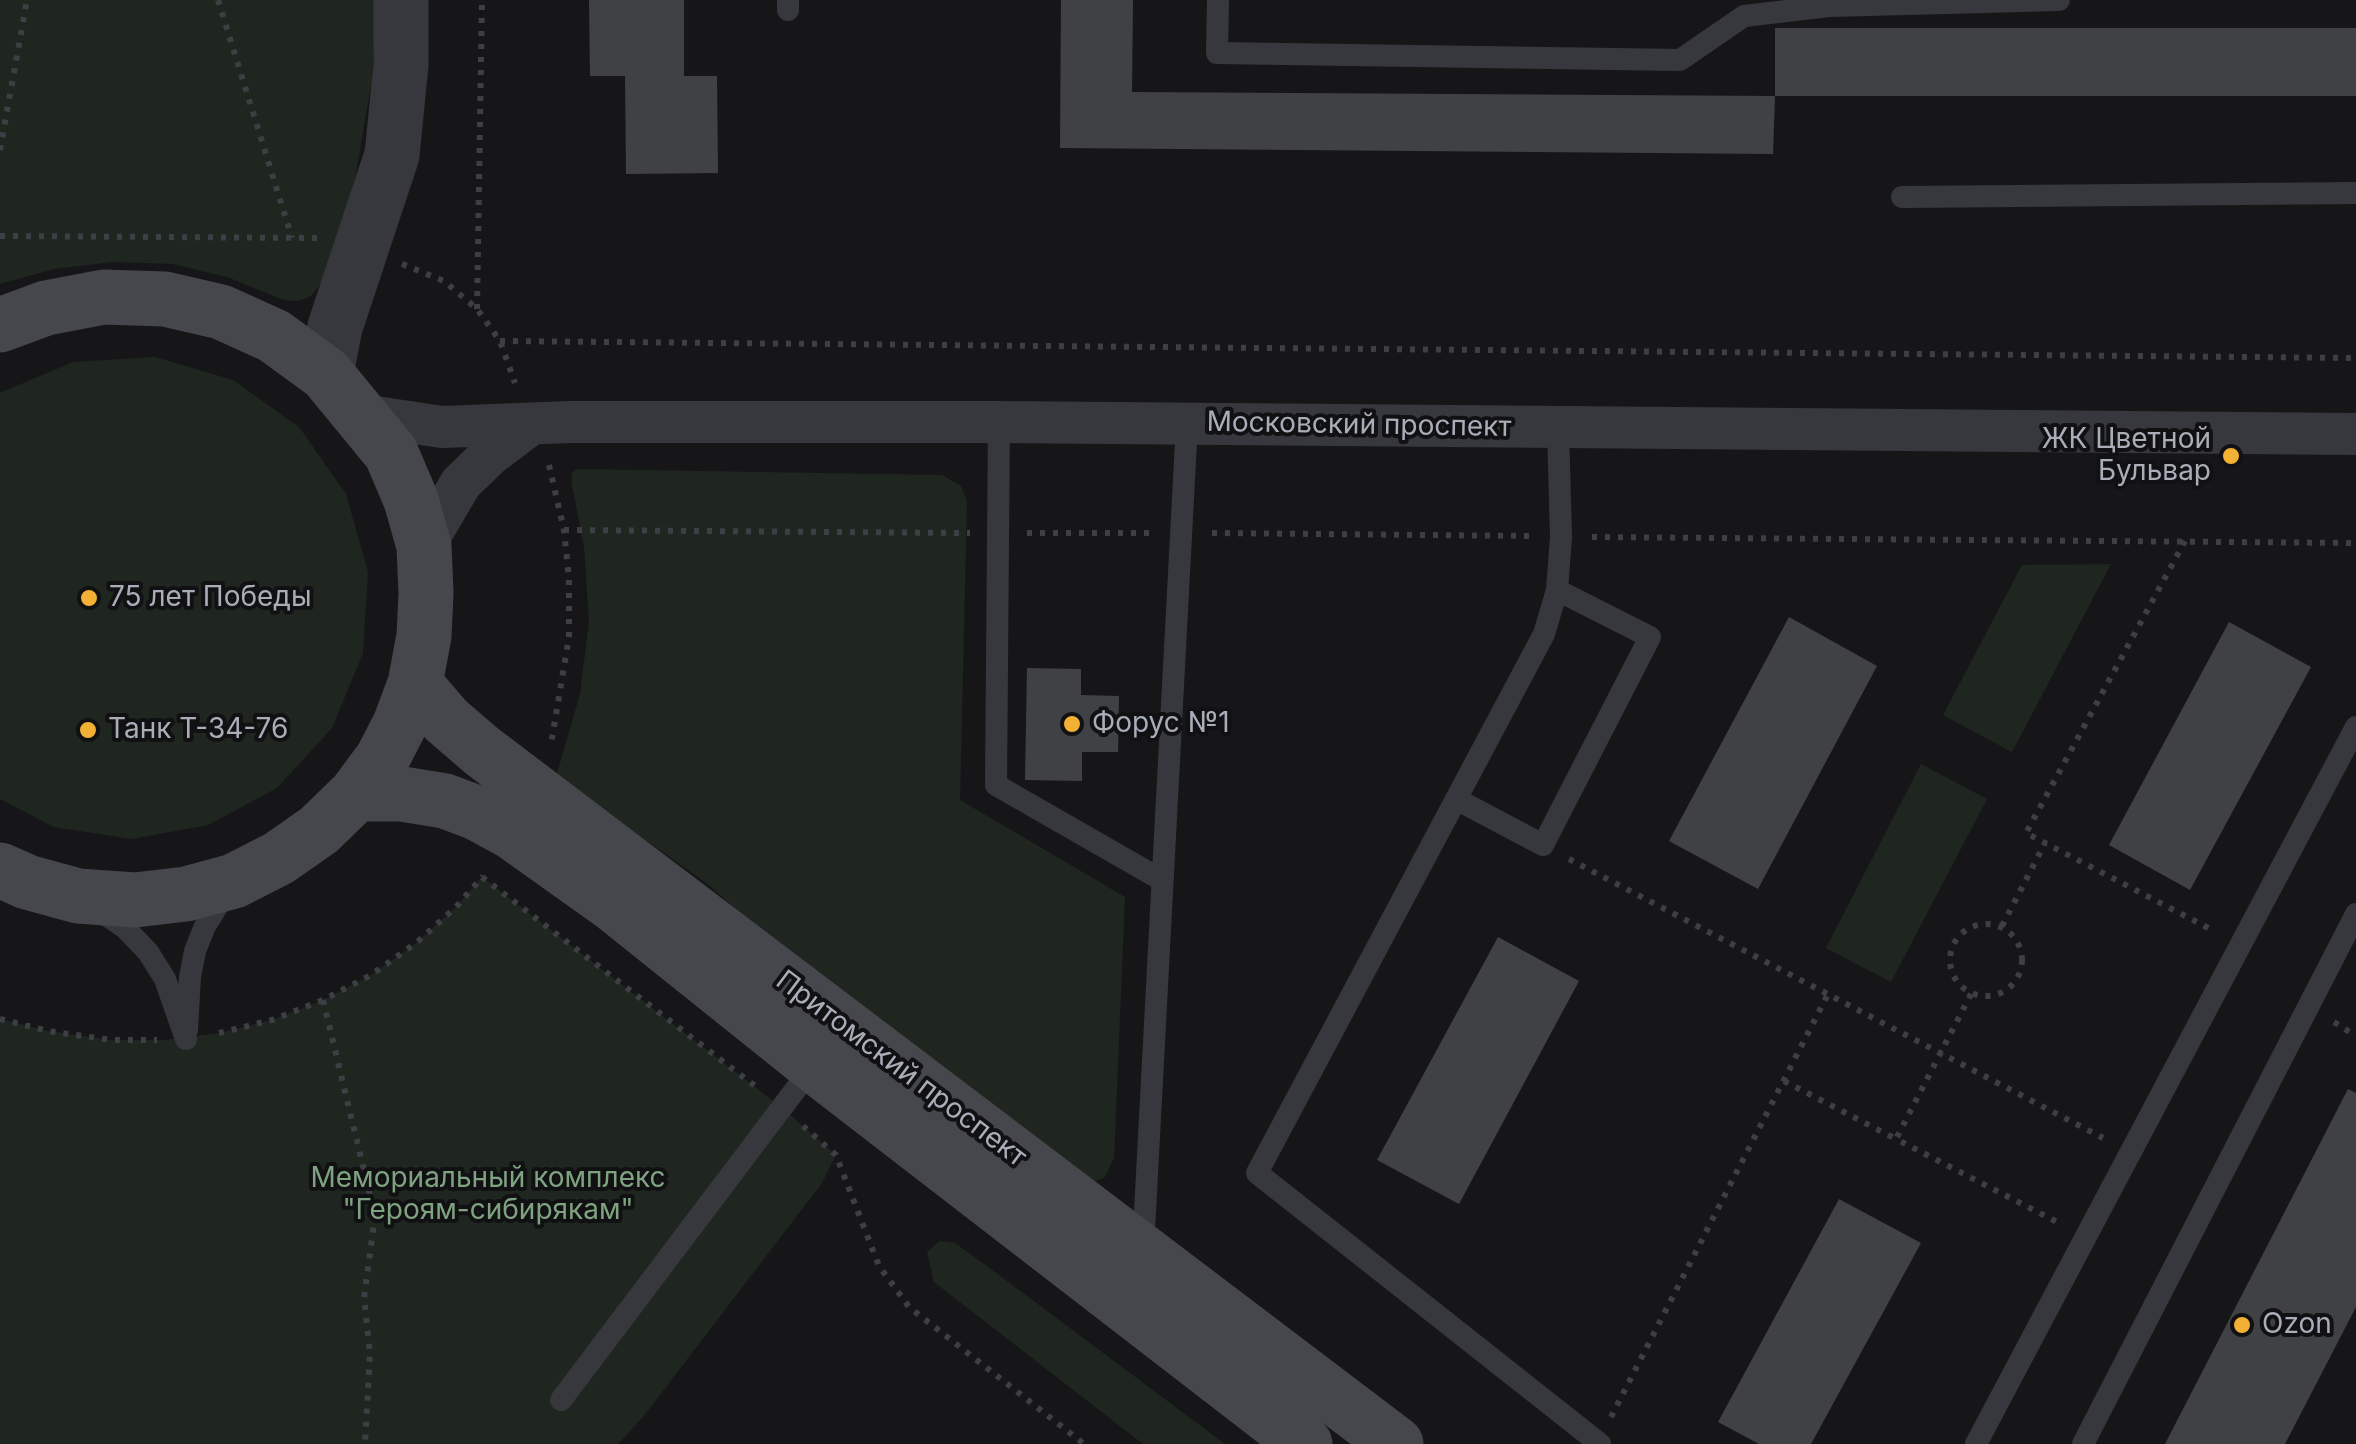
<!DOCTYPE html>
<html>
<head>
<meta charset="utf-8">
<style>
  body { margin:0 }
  canvas { display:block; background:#161618 }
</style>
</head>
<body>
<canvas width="2356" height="1444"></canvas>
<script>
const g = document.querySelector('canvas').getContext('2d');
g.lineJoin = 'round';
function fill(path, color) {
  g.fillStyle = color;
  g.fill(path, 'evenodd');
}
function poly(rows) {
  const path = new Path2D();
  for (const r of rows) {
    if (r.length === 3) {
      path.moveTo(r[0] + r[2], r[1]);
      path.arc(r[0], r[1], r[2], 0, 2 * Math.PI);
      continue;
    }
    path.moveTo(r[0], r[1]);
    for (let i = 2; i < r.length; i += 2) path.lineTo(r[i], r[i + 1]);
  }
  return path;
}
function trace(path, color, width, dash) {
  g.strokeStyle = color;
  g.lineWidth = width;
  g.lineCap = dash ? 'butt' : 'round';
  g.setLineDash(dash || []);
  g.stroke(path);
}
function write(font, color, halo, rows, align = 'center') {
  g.font = font + ' Inter,sans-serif';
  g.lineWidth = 8;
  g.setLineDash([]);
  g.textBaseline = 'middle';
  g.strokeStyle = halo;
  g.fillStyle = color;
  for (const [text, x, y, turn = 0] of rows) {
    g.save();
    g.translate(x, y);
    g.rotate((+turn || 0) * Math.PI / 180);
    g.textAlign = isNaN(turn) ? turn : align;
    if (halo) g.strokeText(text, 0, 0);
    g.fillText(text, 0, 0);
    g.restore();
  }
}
fill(poly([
  [0,0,376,0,372,79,356,173,340,238,324,280,311,296,299,301,284,300,227,277,173,264,112,262,54,269,0,284],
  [155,357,233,380,299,427,346,494,368,572,363,653,332,728,277,788,208,825,132,839,54,827,0,799,0,393,73,362],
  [577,469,942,475,961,486,967,501,960,800,1125,897,1114,1158,1105,1177,1089,1184,802,969,708,884,556,777,580,694,589,622,584,546,572,485,572,473],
  [2111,564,2012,752,1943,715,2022,565],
  [1921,764,1987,799,1891,982,1826,948],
  [482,877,781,1107,836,1155,822,1183,643,1417,618,1444,0,1444,0,1019,48,1031,111,1040,165,1040,219,1033,272,1020,323,1000,371,975,416,943,456,907],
  [940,1241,955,1243,976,1258,1225,1444,1143,1444,934,1282,927,1252]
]), '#1e261f');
fill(poly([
  [589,0,684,0,684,76,717,76,718,173,626,174,625,76,590,76],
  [1061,0,1133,0,1132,92,1775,96,1773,154,1060,148],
  [1775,28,2356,28,2356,96,1775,96],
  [1789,617,1877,666,1758,889,1669,841],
  [2229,622,2311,667,2190,890,2109,845],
  [1027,668,1081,669,1081,695,1119,696,1118,752,1082,752,1082,781,1025,780],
  [1498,937,1579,981,1459,1204,1377,1160],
  [2348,1089,2356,1093,2356,1307,2285,1444,2165,1444],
  [1839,1199,1921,1243,1811,1444,1759,1444,1718,1422]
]), '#404145');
trace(poly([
  [218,0,292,238],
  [0,150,27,0],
  [0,236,319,238],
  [402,264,444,281,477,309,500,341,515,383],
  [477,309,482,0],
  [500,341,2356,358],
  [549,465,564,530,569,579,569,637,551,744],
  [564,530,970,533],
  [1027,533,1155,533],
  [1212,533,1530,536],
  [1592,537,2356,543],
  [2185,541,2026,833,2214,931],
  [1569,859,2103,1138],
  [482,877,759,1089],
  [1986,960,36],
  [2002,926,2045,843],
  [1971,994,1896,1139,2061,1224],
  [323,1000,375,1216,364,1298,370,1353,365,1444],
  [0,1019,48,1031,111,1040,157,1040],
  [2334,1022,2356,1036],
  [219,1033,272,1020,323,1000,371,975,416,943,456,907,483,876],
  [1784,1081,1896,1139],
  [803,1126,836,1155,879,1266,909,1307,1084,1444],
  [1611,1417,1827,996]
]), '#3d3f44', 6, [5, 8]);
trace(poly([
  [788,0,788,10],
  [1218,0,1217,53,1680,60,1744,16,1829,6,2059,0],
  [1902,197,2356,193],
  [999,422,996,785,1160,879],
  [1558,427,1561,537,1557,590,1544,634,1257,1173,1600,1444],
  [1456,799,1543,845,1650,637,1557,590],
  [97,909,125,928,148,952,165,979,186,1039],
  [187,1030,190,977,195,951,205,926,227,891],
  [1143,1249,1187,423],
  [561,1400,814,1065],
  [1976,1444,2356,727],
  [2083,1444,2356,914]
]), '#37383d', 22);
trace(poly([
  [362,415,442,427,570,422,999,422,2356,434],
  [424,546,461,483,490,455,531,424]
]), '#37383d', 42);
trace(poly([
  [326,374,335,327,392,155,401,65,401,0]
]), '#37383d', 55);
trace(poly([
  [0,325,46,308,104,297,165,299,221,312,274,336,326,374,391,453,411,500,424,546,426,593,424,636,415,684,400,724,382,759,356,794,319,830,279,858,234,881,186,894,135,900,78,896,27,882,0,870],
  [415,684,446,720,482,751,1396,1444],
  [356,794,402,794,445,801,477,813,512,832,613,904,814,1065,1305,1444]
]), '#45474d', 55);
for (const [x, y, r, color] of [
  [2231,456,10,"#f2b134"],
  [89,598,10,"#f2b134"],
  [1072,724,10,"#f2b134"],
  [88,730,10,"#f2b134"],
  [2242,1325,10,"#f2b134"]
]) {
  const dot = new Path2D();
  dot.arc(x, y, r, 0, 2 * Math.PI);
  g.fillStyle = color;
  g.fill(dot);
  trace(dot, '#111113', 4);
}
write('28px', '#a8adb8', '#111113', [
  ["Московский проспект",1359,425,1],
  ["Притомский проспект",901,1069,37]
]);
write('28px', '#a8adb8', '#111113', [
  ["ЖК Цветной",2211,440,"right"],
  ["Бульвар",2211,472,"right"],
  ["75 лет Победы",109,598],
  ["Форус №1",1092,724],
  ["Танк Т-34-76",108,730],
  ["Ozon",2262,1325]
], 'left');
write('28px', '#7fa381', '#111113', [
  ["Мемориальный комплекс",488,1179],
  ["\"Героям-сибирякам\"",488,1211]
]);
</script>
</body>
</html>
